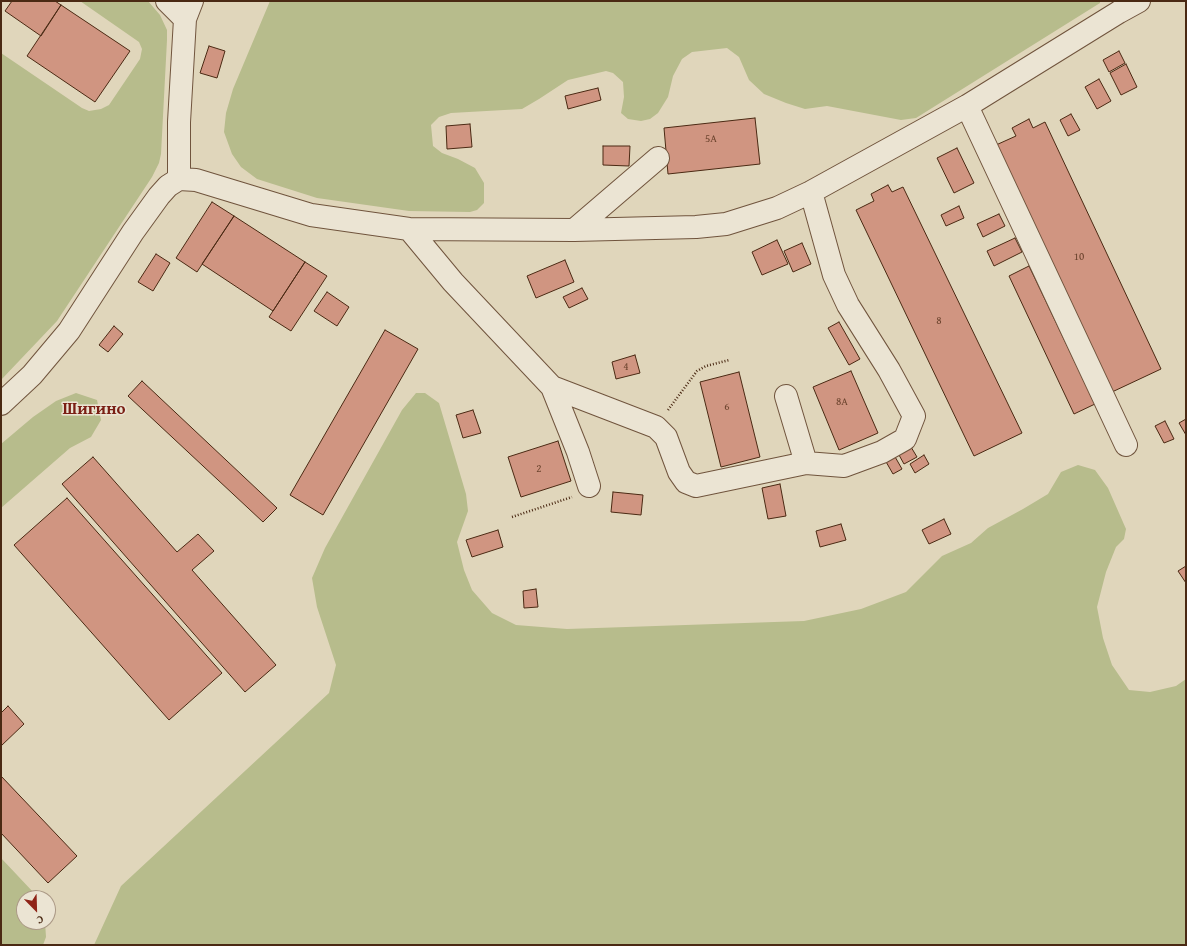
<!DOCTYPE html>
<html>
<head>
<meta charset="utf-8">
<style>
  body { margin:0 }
  #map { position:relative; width:1187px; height:946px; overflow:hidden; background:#e0d6bb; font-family:"Gentium Book Plus",serif }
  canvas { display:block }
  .frame { position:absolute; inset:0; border:2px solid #4a2913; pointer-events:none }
  .north { position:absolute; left:16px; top:890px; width:40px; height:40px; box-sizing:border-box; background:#ebe4d3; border:1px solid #ab9986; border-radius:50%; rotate:157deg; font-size:11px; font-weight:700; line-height:16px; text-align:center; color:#4a2913 }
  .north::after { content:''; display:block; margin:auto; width:14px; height:18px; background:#8f2418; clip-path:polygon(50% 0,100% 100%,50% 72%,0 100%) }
</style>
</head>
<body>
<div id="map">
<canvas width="1187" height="946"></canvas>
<div class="frame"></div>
<div class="north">С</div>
</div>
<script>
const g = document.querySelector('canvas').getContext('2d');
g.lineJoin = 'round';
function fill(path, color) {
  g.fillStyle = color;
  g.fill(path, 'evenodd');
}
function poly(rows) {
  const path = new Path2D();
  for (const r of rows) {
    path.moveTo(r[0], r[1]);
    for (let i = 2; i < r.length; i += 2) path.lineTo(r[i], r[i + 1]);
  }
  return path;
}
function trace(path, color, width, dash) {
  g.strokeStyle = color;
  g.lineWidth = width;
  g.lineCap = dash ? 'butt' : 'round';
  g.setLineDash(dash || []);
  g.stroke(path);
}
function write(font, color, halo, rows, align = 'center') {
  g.font = font + ' "Gentium Book Plus",serif';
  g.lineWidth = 3;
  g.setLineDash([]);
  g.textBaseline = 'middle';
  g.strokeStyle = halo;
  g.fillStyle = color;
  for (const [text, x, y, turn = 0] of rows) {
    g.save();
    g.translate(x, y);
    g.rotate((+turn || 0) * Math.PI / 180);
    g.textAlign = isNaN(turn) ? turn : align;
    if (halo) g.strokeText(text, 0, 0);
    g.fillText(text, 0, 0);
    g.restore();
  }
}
fill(poly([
  [80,1,148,1,160,15,167,30,167,40,161,154,159,163,152,177,57,321,1,380,1,53,82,108,89,111,101,109,109,105,140,59,142,49,139,42],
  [270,1,1100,1,1100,3,916,118,901,120,827,106,805,109,786,103,764,94,749,80,739,57,727,48,692,52,682,59,673,76,668,97,658,113,650,119,641,121,628,119,621,113,624,97,623,82,613,73,606,71,568,80,539,99,522,109,451,113,439,117,431,125,433,146,442,153,458,159,475,168,484,183,484,203,477,210,470,212,409,211,317,198,257,179,241,167,232,154,224,132,226,113,233,89],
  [76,393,97,400,101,420,91,437,70,448,1,508,1,444,33,417,56,401],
  [416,393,425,393,439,403,466,494,468,511,457,542,464,570,472,590,492,613,516,625,567,629,804,621,861,609,906,592,942,556,971,543,988,528,1023,509,1048,494,1061,472,1078,465,1095,470,1108,488,1126,529,1124,539,1116,547,1106,572,1097,607,1103,638,1112,665,1129,690,1150,692,1176,686,1186,679,1186,945,94,945,121,886,329,693,336,665,317,607,312,578,325,548,402,410],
  [1,858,34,893,36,898,24,898,24,922,45,922,46,937,43,945,1,945]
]), '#b7bc8c');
const building = poly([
  [12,1,55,1,61,5,41,36,5,11,12,1],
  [61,5,130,51,95,102,27,56,61,5],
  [209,46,225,51,217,78,200,73,209,46],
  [1119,51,1125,63,1109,72,1103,60,1119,51],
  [1126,64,1137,87,1121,95,1110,73,1126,64],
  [1099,79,1111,101,1097,109,1085,87,1099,79],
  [598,88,601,100,568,109,565,96,598,88],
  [1071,114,1080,130,1068,136,1060,120,1071,114],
  [755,118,760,164,668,174,664,128,755,118],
  [1029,119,1033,128,1045,122,1161,369,1112,392,996,145,1016,136,1012,128,1029,119],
  [470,124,472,147,447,149,446,126,470,124],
  [603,146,630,146,629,166,603,165,603,146],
  [957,148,974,183,954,193,937,158,957,148],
  [888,185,892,192,903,187,1022,433,974,456,856,210,874,201,871,194,888,185],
  [212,202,234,216,197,272,176,258,212,202],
  [959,206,964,218,946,226,941,215,959,206],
  [999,214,1005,226,983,237,977,224,999,214],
  [234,216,305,262,273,311,202,264,234,216],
  [1015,238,1022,252,994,266,987,251,1015,238],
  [777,240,788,264,762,275,752,252,777,240],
  [802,243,811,264,793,272,784,251,802,243],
  [156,254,170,263,153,291,138,282,156,254],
  [565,260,574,282,536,298,527,276,565,260],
  [305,262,327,276,291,331,269,317,305,262],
  [1029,266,1095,404,1074,414,1009,276,1029,266],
  [582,288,588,299,569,308,563,297,582,288],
  [327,292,349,307,337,326,314,311,327,292],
  [839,322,860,359,849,365,828,328,839,322],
  [114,326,123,334,108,352,99,345,114,326],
  [385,330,418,349,323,515,290,495,385,330],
  [635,355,640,373,616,379,612,362,635,355],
  [851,371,878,433,839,450,813,387,851,371],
  [739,372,760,457,721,467,700,382,739,372],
  [142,381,277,508,263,522,128,396,142,381],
  [473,410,481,433,463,438,456,415,473,410],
  [1186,419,1186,435,1179,423,1186,419],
  [1165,421,1174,439,1164,443,1155,426,1165,421],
  [558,441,571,481,521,497,508,457,558,441],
  [911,447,917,457,904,464,899,455,911,447],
  [894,455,902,469,893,474,885,460,894,455],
  [924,455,929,464,915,473,910,464,924,455],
  [93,457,177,552,198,534,214,551,192,570,276,665,245,692,62,484,93,457],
  [780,484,786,516,768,519,762,488,780,484],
  [613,492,643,495,641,515,611,512,613,492],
  [67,498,222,673,169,720,14,545,67,498],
  [944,519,951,534,929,544,922,530,944,519],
  [841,524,846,540,820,547,816,531,841,524],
  [498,530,503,547,472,557,466,540,498,530],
  [1186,566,1186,583,1178,571,1186,566],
  [536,589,538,607,524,608,523,591,536,589],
  [8,706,24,724,1,746,1,713,8,706],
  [1,776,77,856,48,883,1,833,1,776]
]);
fill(building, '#d09581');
trace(building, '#4a2913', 1);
const minor = poly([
  [167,1,185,19],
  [967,106,1126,445],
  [179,179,179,122,185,19,192,1],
  [409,229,453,282,552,387,578,452,589,486],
  [574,230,658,158],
  [552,387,656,427,666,437,679,472,686,482,696,486,806,463,844,466,882,452,905,439,914,416,889,370,848,305,834,275,811,192],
  [786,396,806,463],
  [1,404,32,375,69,331,133,232,159,196,168,186,179,179,196,180,311,215,409,229,574,230,696,227,726,224,777,208,811,192,967,106,1119,12,1139,1]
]);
trace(minor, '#70543d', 24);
trace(poly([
  [668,410,697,371,706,366,729,360],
  [512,517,572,497]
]), '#4a2913', 2.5, [1, 2]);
trace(minor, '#ebe4d3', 22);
write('11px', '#6c442e', null, [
  ["5А",711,139],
  ["10",1079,257],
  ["8",939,321],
  ["4",626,367],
  ["8А",842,402],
  ["6",727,407],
  ["2",539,469]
]);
write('bold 17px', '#7a1f14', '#ebe4d3', [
  ["Шигино",94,410]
]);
</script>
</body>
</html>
